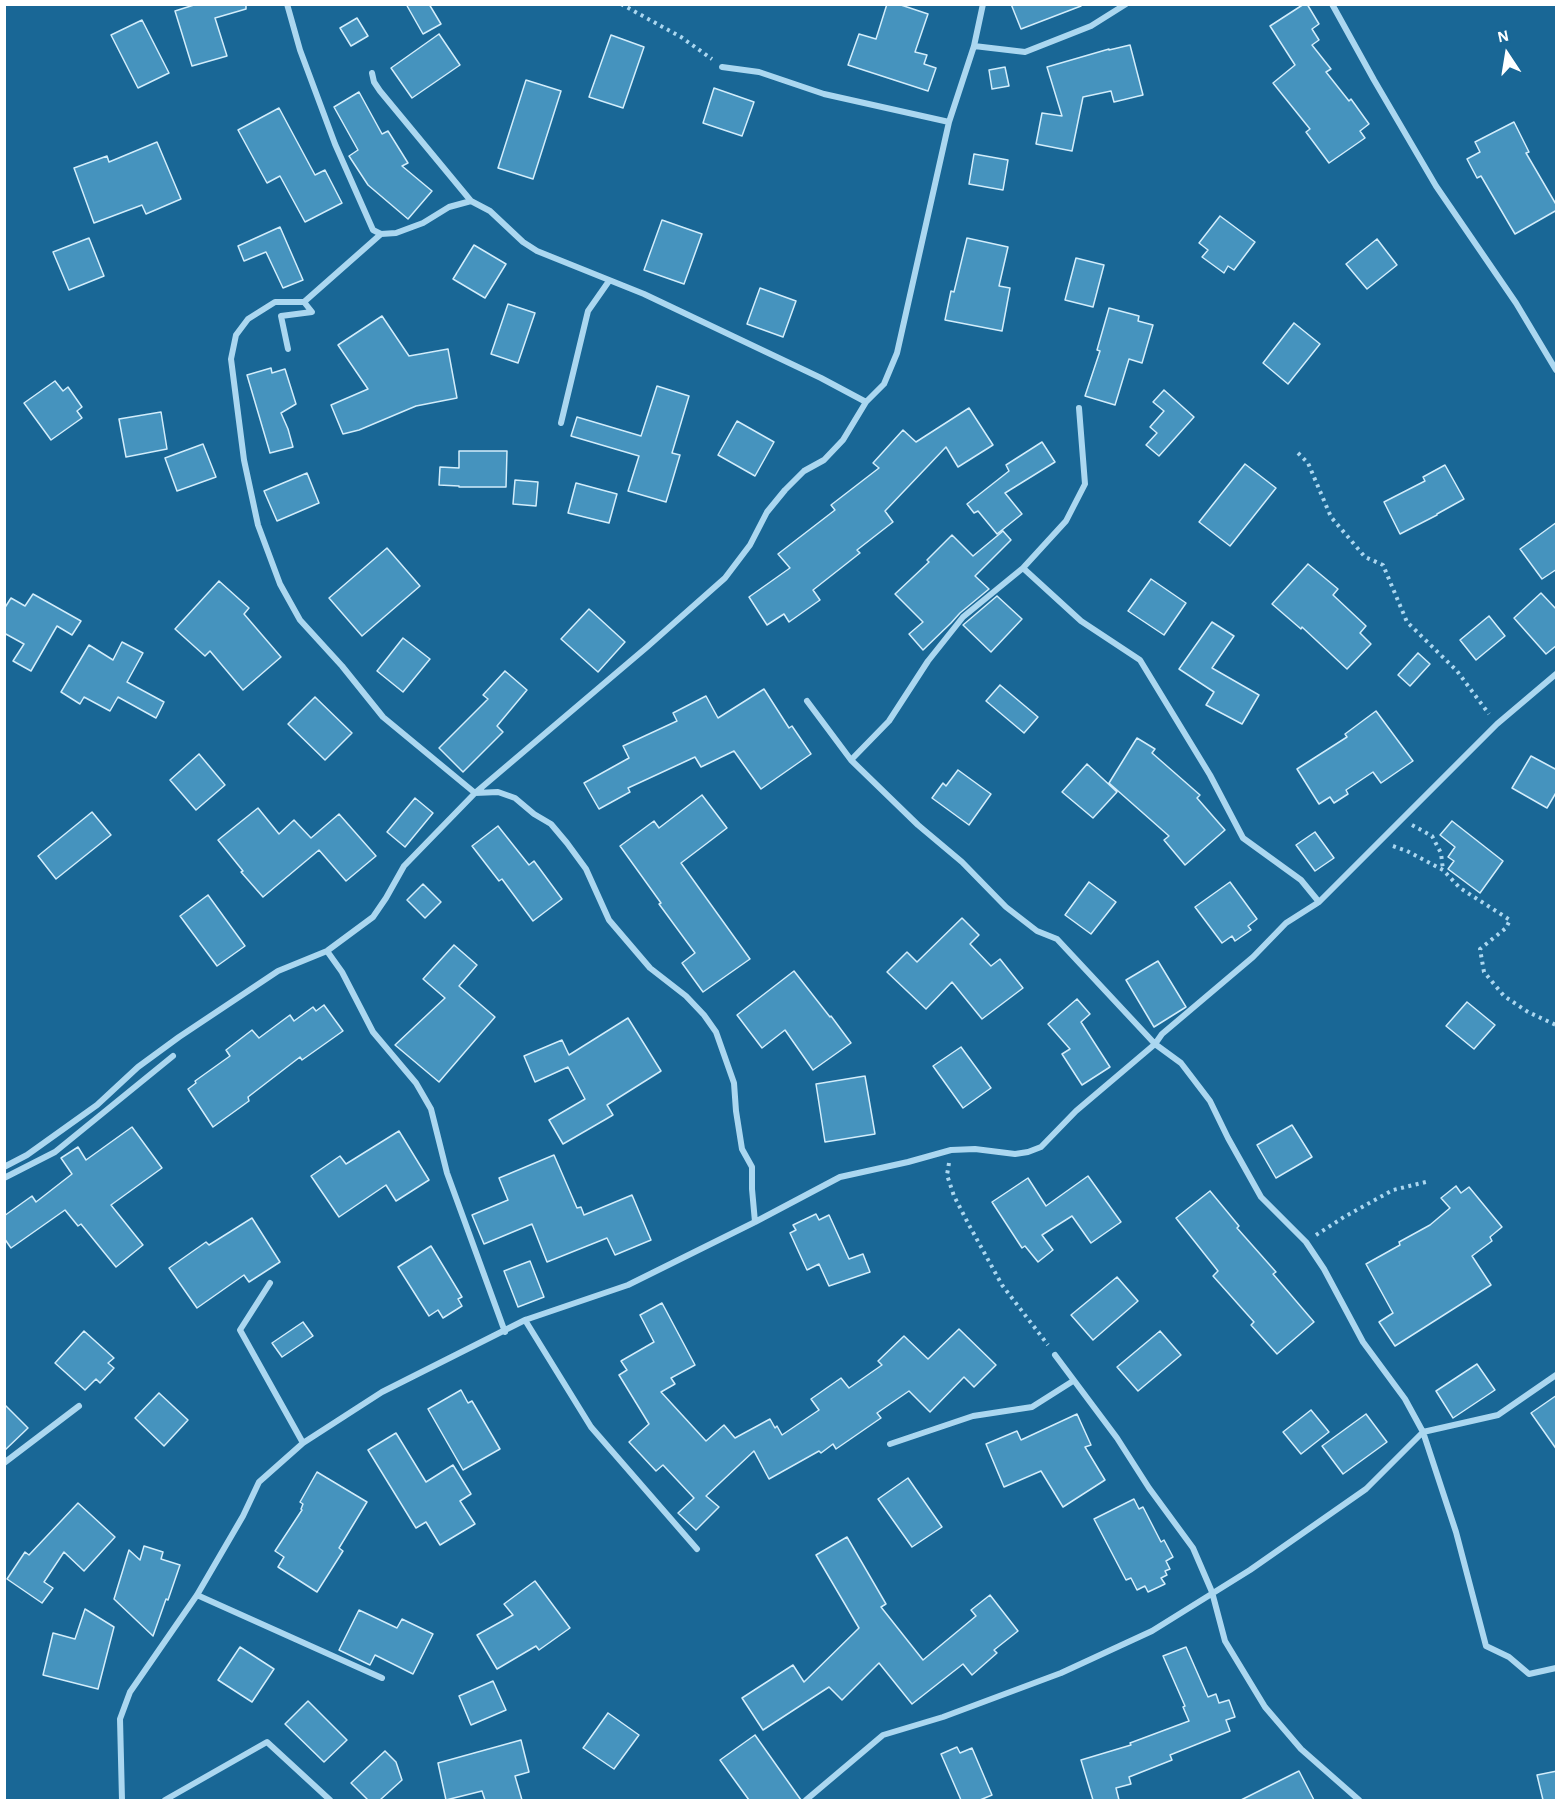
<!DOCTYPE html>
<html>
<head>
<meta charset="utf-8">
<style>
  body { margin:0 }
  #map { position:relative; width:1561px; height:1805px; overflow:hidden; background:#196796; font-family:"Alegreya Sans",sans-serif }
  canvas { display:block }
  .frame { position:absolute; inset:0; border:6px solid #fff; pointer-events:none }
  .north { position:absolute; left:1477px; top:24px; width:60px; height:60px; -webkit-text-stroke:4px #196796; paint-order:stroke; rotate:348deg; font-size:16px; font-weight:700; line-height:24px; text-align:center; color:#fff }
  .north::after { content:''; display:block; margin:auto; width:21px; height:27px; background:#fff; clip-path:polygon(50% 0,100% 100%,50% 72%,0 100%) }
</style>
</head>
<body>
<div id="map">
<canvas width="1561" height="1805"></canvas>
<div class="frame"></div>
<div class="north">N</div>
</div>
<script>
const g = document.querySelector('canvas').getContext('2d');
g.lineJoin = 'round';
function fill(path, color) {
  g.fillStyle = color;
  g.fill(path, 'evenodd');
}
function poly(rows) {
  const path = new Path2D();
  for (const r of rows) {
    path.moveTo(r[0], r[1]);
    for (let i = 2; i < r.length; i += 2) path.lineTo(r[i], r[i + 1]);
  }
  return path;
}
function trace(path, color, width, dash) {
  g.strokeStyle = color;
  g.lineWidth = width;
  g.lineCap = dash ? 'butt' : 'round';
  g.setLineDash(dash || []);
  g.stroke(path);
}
const building = poly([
  [197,4,246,4,246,9,215,18,227,56,192,66,175,11,197,4],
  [406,4,429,4,441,24,423,34,406,4],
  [887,4,898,4,928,14,915,52,927,55,924,64,936,68,928,91,848,65,859,34,876,39,887,4],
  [1011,4,1081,4,1081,6,1021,29,1011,4],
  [1304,4,1307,4,1319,24,1312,29,1319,40,1312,45,1331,69,1326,72,1349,101,1351,99,1369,124,1360,131,1365,138,1329,163,1306,132,1310,129,1273,83,1295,65,1270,26,1304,4],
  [357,18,368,36,351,46,340,28,357,18],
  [142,20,169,73,138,88,111,35,142,20],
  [439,34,460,65,412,98,391,68,439,34],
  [611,35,644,47,623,108,589,97,611,35],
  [1130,45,1143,95,1114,102,1111,91,1083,97,1072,151,1036,144,1042,113,1062,116,1047,67,1109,49,1109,50,1130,45],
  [1005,67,1009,86,992,89,989,70,1005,67],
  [526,80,561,91,533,179,498,168,526,80],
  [714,88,754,102,742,136,703,123,714,88],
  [359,92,382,134,388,131,408,163,402,166,432,191,408,219,368,185,349,156,358,150,334,107,359,92],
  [279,108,315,175,325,170,342,203,305,222,280,176,267,183,238,130,279,108],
  [1514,122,1529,152,1526,153,1557,206,1557,210,1515,234,1481,176,1477,178,1467,159,1480,152,1475,142,1514,122],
  [157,142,181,199,146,214,142,205,94,223,74,168,107,156,109,162,157,142],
  [974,154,1008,160,1003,190,969,184,974,154],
  [1220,216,1255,242,1234,270,1228,266,1224,273,1202,257,1208,250,1199,243,1220,216],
  [662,220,702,234,684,284,644,270,662,220],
  [280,227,303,280,283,288,266,252,244,261,238,246,280,227],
  [89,238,104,276,69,290,53,252,89,238],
  [967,238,1008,247,999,286,1010,288,1002,331,945,320,951,291,954,292,967,238],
  [1377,239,1397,265,1367,289,1346,264,1377,239],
  [474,245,506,264,485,298,453,279,474,245],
  [1076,258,1104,265,1093,307,1065,300,1076,258],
  [760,288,796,301,783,337,747,324,760,288],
  [508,304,535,313,518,363,491,354,508,304],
  [1109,308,1139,316,1138,321,1153,325,1142,363,1129,359,1115,405,1085,396,1100,351,1097,350,1109,308],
  [382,316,409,356,448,349,457,398,416,406,359,430,343,434,331,405,368,389,338,345,382,316],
  [1294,323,1320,344,1288,384,1263,363,1294,323],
  [271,368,272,373,285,369,296,404,281,413,288,429,293,447,270,453,247,375,271,368],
  [55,381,63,391,68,387,82,407,77,411,82,418,51,440,24,403,55,381],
  [657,386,689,396,672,453,680,455,666,502,628,491,639,456,571,436,577,417,641,436,657,386],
  [1164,390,1194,417,1159,456,1146,445,1157,433,1150,427,1164,411,1153,402,1164,390],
  [969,408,993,445,958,467,946,447,885,511,893,522,857,550,860,553,813,590,820,600,789,622,784,614,767,625,749,597,790,568,778,554,835,510,831,505,879,468,873,463,903,430,916,442,969,408],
  [161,412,167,449,126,457,119,419,161,412],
  [737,421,774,442,755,476,718,455,737,421],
  [1042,442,1055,462,1005,493,1022,514,997,534,978,511,974,513,967,504,1009,471,1006,465,1042,442],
  [203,444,216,477,177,491,165,458,203,444],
  [459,451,507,451,506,487,459,487,459,486,439,485,440,467,459,468,459,451],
  [1245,464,1276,488,1230,546,1199,522,1245,464],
  [1445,465,1464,499,1437,514,1437,515,1400,534,1384,502,1425,481,1423,477,1445,465],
  [307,473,319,503,277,521,264,491,307,473],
  [515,480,538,482,536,506,513,504,515,480],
  [576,483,617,494,609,523,568,513,576,483],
  [1557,522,1557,569,1542,579,1520,549,1557,522],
  [1003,531,1011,540,975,576,989,589,960,613,951,623,923,650,909,634,923,622,895,594,929,562,927,560,952,535,973,556,1003,531],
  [387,548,420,586,362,636,329,598,387,548],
  [1308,564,1338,589,1333,595,1366,626,1360,633,1371,644,1347,669,1302,627,1301,629,1272,604,1308,564],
  [1151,579,1186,603,1164,635,1128,611,1151,579],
  [219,581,249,608,244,614,281,657,243,690,210,651,205,656,175,629,219,581],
  [1541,593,1557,610,1557,645,1546,654,1514,618,1541,593],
  [33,594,81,621,72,635,57,626,31,671,13,661,24,644,4,633,4,609,11,598,25,606,33,594],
  [997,596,1022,619,991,652,963,625,997,596],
  [589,609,625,642,598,672,561,639,589,609],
  [1489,616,1505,636,1476,660,1460,640,1489,616],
  [1212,622,1234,636,1212,668,1259,695,1242,724,1206,705,1214,692,1179,669,1212,622],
  [403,638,430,659,403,692,377,671,403,638],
  [122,642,143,653,127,682,164,702,156,718,118,697,110,711,84,697,80,704,61,692,89,645,113,660,122,642],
  [1418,653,1430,664,1410,686,1398,675,1418,653],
  [505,671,527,690,497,726,503,732,463,772,439,748,488,699,483,695,505,671],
  [1000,685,1038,717,1024,733,986,701,1000,685],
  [764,689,789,728,792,726,811,754,761,789,734,751,701,767,695,757,628,788,630,792,599,809,584,783,629,758,623,746,677,721,673,713,706,696,718,718,764,689],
  [315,697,352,733,325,760,288,724,315,697],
  [1376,711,1413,761,1381,783,1373,772,1346,790,1348,794,1334,803,1330,797,1319,804,1297,769,1347,737,1345,734,1376,711],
  [1137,738,1155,749,1152,753,1200,795,1197,798,1225,830,1185,865,1164,840,1169,836,1109,783,1137,738],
  [199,754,225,785,196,810,170,780,199,754],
  [1531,756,1557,770,1557,791,1547,808,1512,788,1531,756],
  [1087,764,1117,792,1093,818,1062,792,1087,764],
  [958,770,991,794,969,825,932,798,943,783,946,786,958,770],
  [702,795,727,828,681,863,750,959,703,992,682,963,695,953,659,904,661,903,620,846,654,821,659,828,702,795],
  [415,798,433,813,405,847,387,832,415,798],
  [258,808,279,834,294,820,311,838,339,814,376,856,346,881,319,850,263,897,241,872,243,871,218,840,258,808],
  [92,812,111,835,56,879,38,856,92,812],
  [1452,821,1503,861,1480,893,1448,869,1454,861,1448,857,1455,847,1440,835,1452,821],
  [498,826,529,865,534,861,562,899,533,921,502,879,499,881,472,846,498,826],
  [1315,832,1334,858,1315,871,1296,845,1315,832],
  [1089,882,1116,902,1091,934,1065,915,1089,882],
  [1230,882,1257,919,1248,926,1251,930,1235,941,1232,936,1222,943,1195,907,1230,882],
  [423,884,441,902,425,918,407,900,423,884],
  [208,895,245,946,217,966,180,916,208,895],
  [962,918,979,935,970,944,991,966,1000,959,1023,988,982,1019,952,982,926,1009,887,972,907,952,917,962,962,918],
  [454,945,477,965,459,986,495,1017,439,1082,395,1045,445,998,423,979,454,945],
  [1158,961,1186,1007,1154,1027,1126,980,1158,961],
  [794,971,830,1017,831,1016,851,1043,813,1070,785,1030,762,1048,737,1015,794,971],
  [1077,999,1090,1014,1081,1022,1110,1067,1082,1085,1062,1054,1070,1049,1048,1024,1077,999],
  [1467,1002,1495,1025,1474,1049,1446,1026,1467,1002],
  [324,1005,343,1031,302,1060,300,1057,248,1097,249,1101,213,1127,188,1089,196,1083,195,1081,230,1056,226,1050,252,1030,259,1038,290,1015,294,1021,313,1007,316,1011,324,1005],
  [628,1018,661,1071,607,1105,613,1115,563,1144,549,1120,585,1099,568,1067,535,1082,524,1056,562,1040,569,1055,628,1018],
  [961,1047,991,1088,963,1108,933,1066,961,1047],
  [865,1076,875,1134,825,1142,816,1084,865,1076],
  [1292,1125,1312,1157,1276,1178,1257,1145,1292,1125],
  [132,1127,162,1168,111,1205,143,1245,116,1267,81,1224,78,1226,65,1210,11,1248,4,1238,4,1216,32,1196,36,1202,72,1174,61,1158,78,1147,86,1160,132,1127],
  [399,1131,429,1180,396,1201,386,1185,339,1217,311,1176,340,1156,346,1164,399,1131],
  [554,1155,577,1208,581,1207,584,1215,632,1195,651,1240,615,1255,607,1238,547,1262,532,1224,484,1244,472,1215,508,1200,499,1178,554,1155],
  [1088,1176,1121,1222,1091,1243,1072,1216,1042,1235,1053,1250,1038,1262,1025,1246,1022,1248,992,1202,1028,1178,1046,1206,1088,1176],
  [1456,1186,1461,1193,1469,1187,1502,1227,1490,1237,1492,1241,1472,1256,1491,1285,1395,1346,1379,1322,1393,1313,1366,1264,1400,1245,1399,1242,1430,1225,1450,1208,1441,1198,1456,1186],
  [1210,1191,1239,1226,1237,1228,1276,1272,1273,1274,1314,1322,1277,1354,1251,1325,1254,1322,1213,1276,1218,1271,1176,1218,1210,1191],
  [816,1214,819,1220,829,1215,849,1259,863,1254,870,1272,829,1286,819,1264,807,1270,790,1233,796,1230,793,1225,816,1214],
  [252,1218,280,1262,249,1282,244,1275,197,1308,169,1268,206,1242,209,1245,252,1218],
  [431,1246,462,1297,458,1299,462,1306,443,1318,438,1310,429,1316,398,1267,431,1246],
  [530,1261,544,1297,518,1307,504,1271,530,1261],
  [1117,1277,1138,1301,1093,1340,1071,1315,1117,1277],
  [662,1303,695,1365,671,1378,675,1384,661,1392,706,1441,724,1425,735,1438,770,1419,775,1428,777,1426,782,1435,819,1410,811,1399,841,1378,849,1388,882,1365,878,1361,904,1336,928,1359,959,1329,996,1365,974,1387,964,1377,930,1412,909,1391,877,1413,881,1418,836,1449,833,1444,821,1453,819,1451,769,1479,754,1451,706,1496,719,1507,696,1530,678,1513,694,1498,663,1465,656,1471,629,1442,649,1424,619,1375,627,1370,621,1361,654,1342,640,1315,662,1303],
  [303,1322,313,1336,282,1357,272,1343,303,1322],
  [84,1331,114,1358,108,1363,114,1368,100,1383,96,1379,85,1390,55,1363,84,1331],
  [1160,1331,1181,1355,1138,1391,1117,1367,1160,1331],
  [1477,1364,1495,1390,1453,1418,1436,1391,1477,1364],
  [461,1390,468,1403,472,1401,500,1449,463,1470,428,1409,461,1390],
  [159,1393,188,1420,164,1446,135,1418,159,1393],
  [1557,1395,1557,1450,1531,1413,1557,1395],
  [4,1404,28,1428,4,1451,4,1404],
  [1311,1410,1329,1432,1301,1454,1283,1432,1311,1410],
  [1077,1414,1091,1445,1085,1447,1105,1480,1063,1507,1041,1471,1004,1487,986,1444,1017,1431,1021,1440,1077,1414],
  [1366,1414,1387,1442,1343,1474,1322,1446,1366,1414],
  [396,1433,426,1482,453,1465,471,1494,460,1501,475,1524,440,1545,426,1522,416,1528,368,1450,396,1433],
  [317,1472,367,1502,339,1548,343,1551,317,1592,278,1567,284,1557,275,1551,302,1510,301,1509,303,1504,300,1502,317,1472],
  [908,1478,942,1527,912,1547,878,1499,908,1478],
  [1134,1499,1139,1509,1143,1507,1161,1542,1164,1540,1173,1557,1166,1561,1170,1569,1165,1571,1167,1575,1161,1578,1165,1584,1148,1592,1145,1586,1137,1590,1131,1578,1126,1580,1094,1519,1134,1499],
  [78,1503,115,1537,84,1571,64,1552,44,1582,53,1588,42,1603,7,1579,25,1552,29,1555,78,1503],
  [847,1537,886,1604,881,1607,923,1660,976,1616,971,1610,990,1595,1018,1631,994,1650,997,1653,972,1675,963,1664,912,1704,879,1663,842,1700,829,1687,763,1730,742,1698,793,1665,804,1682,859,1628,816,1555,847,1537],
  [144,1546,163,1552,161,1559,180,1565,168,1600,166,1599,153,1636,114,1599,129,1550,140,1560,144,1546],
  [535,1581,570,1628,539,1650,536,1646,497,1669,477,1635,513,1615,504,1604,535,1581],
  [85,1609,114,1627,98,1689,43,1675,53,1633,75,1639,85,1609],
  [359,1610,397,1628,402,1619,433,1634,413,1674,375,1655,370,1665,339,1650,359,1610],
  [240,1647,274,1669,252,1702,218,1680,240,1647],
  [1186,1647,1208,1697,1216,1694,1219,1703,1229,1700,1235,1717,1226,1720,1230,1731,1170,1755,1172,1760,1129,1777,1131,1784,1116,1788,1119,1800,1093,1800,1081,1760,1131,1745,1130,1743,1189,1721,1183,1707,1185,1706,1163,1656,1186,1647],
  [493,1681,506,1710,471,1725,459,1696,493,1681],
  [308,1701,347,1740,324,1762,285,1724,308,1701],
  [608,1713,639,1735,614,1769,583,1748,608,1713],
  [755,1735,801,1800,749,1800,720,1760,755,1735],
  [521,1740,529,1772,515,1776,522,1800,485,1800,482,1791,446,1800,438,1763,521,1740],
  [957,1747,960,1753,972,1748,992,1795,980,1800,961,1800,941,1754,957,1747],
  [385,1751,396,1762,402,1780,380,1800,368,1800,351,1783,385,1751],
  [1299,1771,1314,1800,1241,1800,1299,1771],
  [1557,1771,1557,1800,1543,1800,1537,1775,1557,1771]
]);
fill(building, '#4593be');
trace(building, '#d2edfb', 1.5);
trace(poly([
  [621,4,681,37,712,59],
  [1298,453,1308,463,1331,517,1365,557,1383,565,1407,622,1457,671,1489,714],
  [1412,825,1432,836,1441,853,1443,870],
  [1393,846,1407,851,1443,870,1460,888,1510,920,1506,928,1480,949,1484,972,1504,996,1528,1012,1556,1025],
  [949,1163,947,1175,954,1196,969,1225,1002,1285,1048,1345],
  [1316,1235,1344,1217,1393,1190,1430,1181]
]), '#abd7f0', 4, [3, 4.5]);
trace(poly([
  [287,4,300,50,335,144,373,230,381,234,396,233,423,223,449,207,471,201,490,211,523,242,537,251,644,294,821,378,866,402],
  [1332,4,1374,80,1436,186,1516,303,1556,370],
  [974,46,1025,52,1091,26,1126,4],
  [722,67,759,72,824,94,949,122],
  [372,73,374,82,380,91,471,201],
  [304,302,381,234],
  [288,349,281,316,312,312,304,302,275,302,248,319,236,335,231,359,244,460,258,525,280,584,300,620,342,666,383,717,475,793,498,792,515,798,534,814,551,824,567,843,586,869,609,920,650,968,686,996,704,1015,716,1032,734,1083,736,1111,742,1149,752,1167,752,1189,755,1222],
  [561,423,588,311,609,281],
  [1023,568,1081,621,1140,660,1210,775,1243,838,1301,880,1319,902],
  [807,701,851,760,918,825,962,862,1006,907,1037,931,1057,939,1155,1044,1181,1063,1210,1101,1228,1138,1261,1197,1306,1242,1324,1269,1363,1342,1405,1399,1423,1432,1456,1532,1486,1646,1509,1657,1529,1674,1556,1668],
  [851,760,889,721,928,661,963,617,1023,568,1066,521,1085,484,1079,408],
  [327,951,342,972,373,1032,416,1083,431,1109,447,1173,505,1332],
  [4,1167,27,1155,97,1105,138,1067,179,1037,278,971,327,951,373,917,386,898,404,866,475,793,647,647,725,578,750,545,767,512,785,490,804,471,824,460,843,440,866,402,884,384,897,353,949,122,974,46,983,4],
  [4,1178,55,1152,173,1056],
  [270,1283,240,1330,303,1443],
  [525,1320,591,1427,697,1549],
  [1055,1355,1117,1438,1149,1488,1193,1548,1212,1592,1225,1641,1265,1707,1301,1749,1359,1800],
  [890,1444,973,1416,1032,1407,1073,1381],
  [4,1463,79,1406],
  [197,1595,382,1678],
  [122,1800,120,1719,130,1692,197,1595,243,1516,259,1482,303,1443,382,1392,525,1320,628,1285,755,1222,840,1177,908,1162,951,1150,975,1149,1015,1154,1028,1152,1041,1147,1076,1111,1155,1044,1162,1034,1253,957,1286,923,1319,902,1497,724,1556,674],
  [165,1800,267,1742,330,1800],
  [806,1800,883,1735,943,1717,1061,1673,1152,1631,1250,1570,1366,1489,1423,1432,1498,1415,1556,1375]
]), '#abd7f0', 6);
</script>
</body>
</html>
